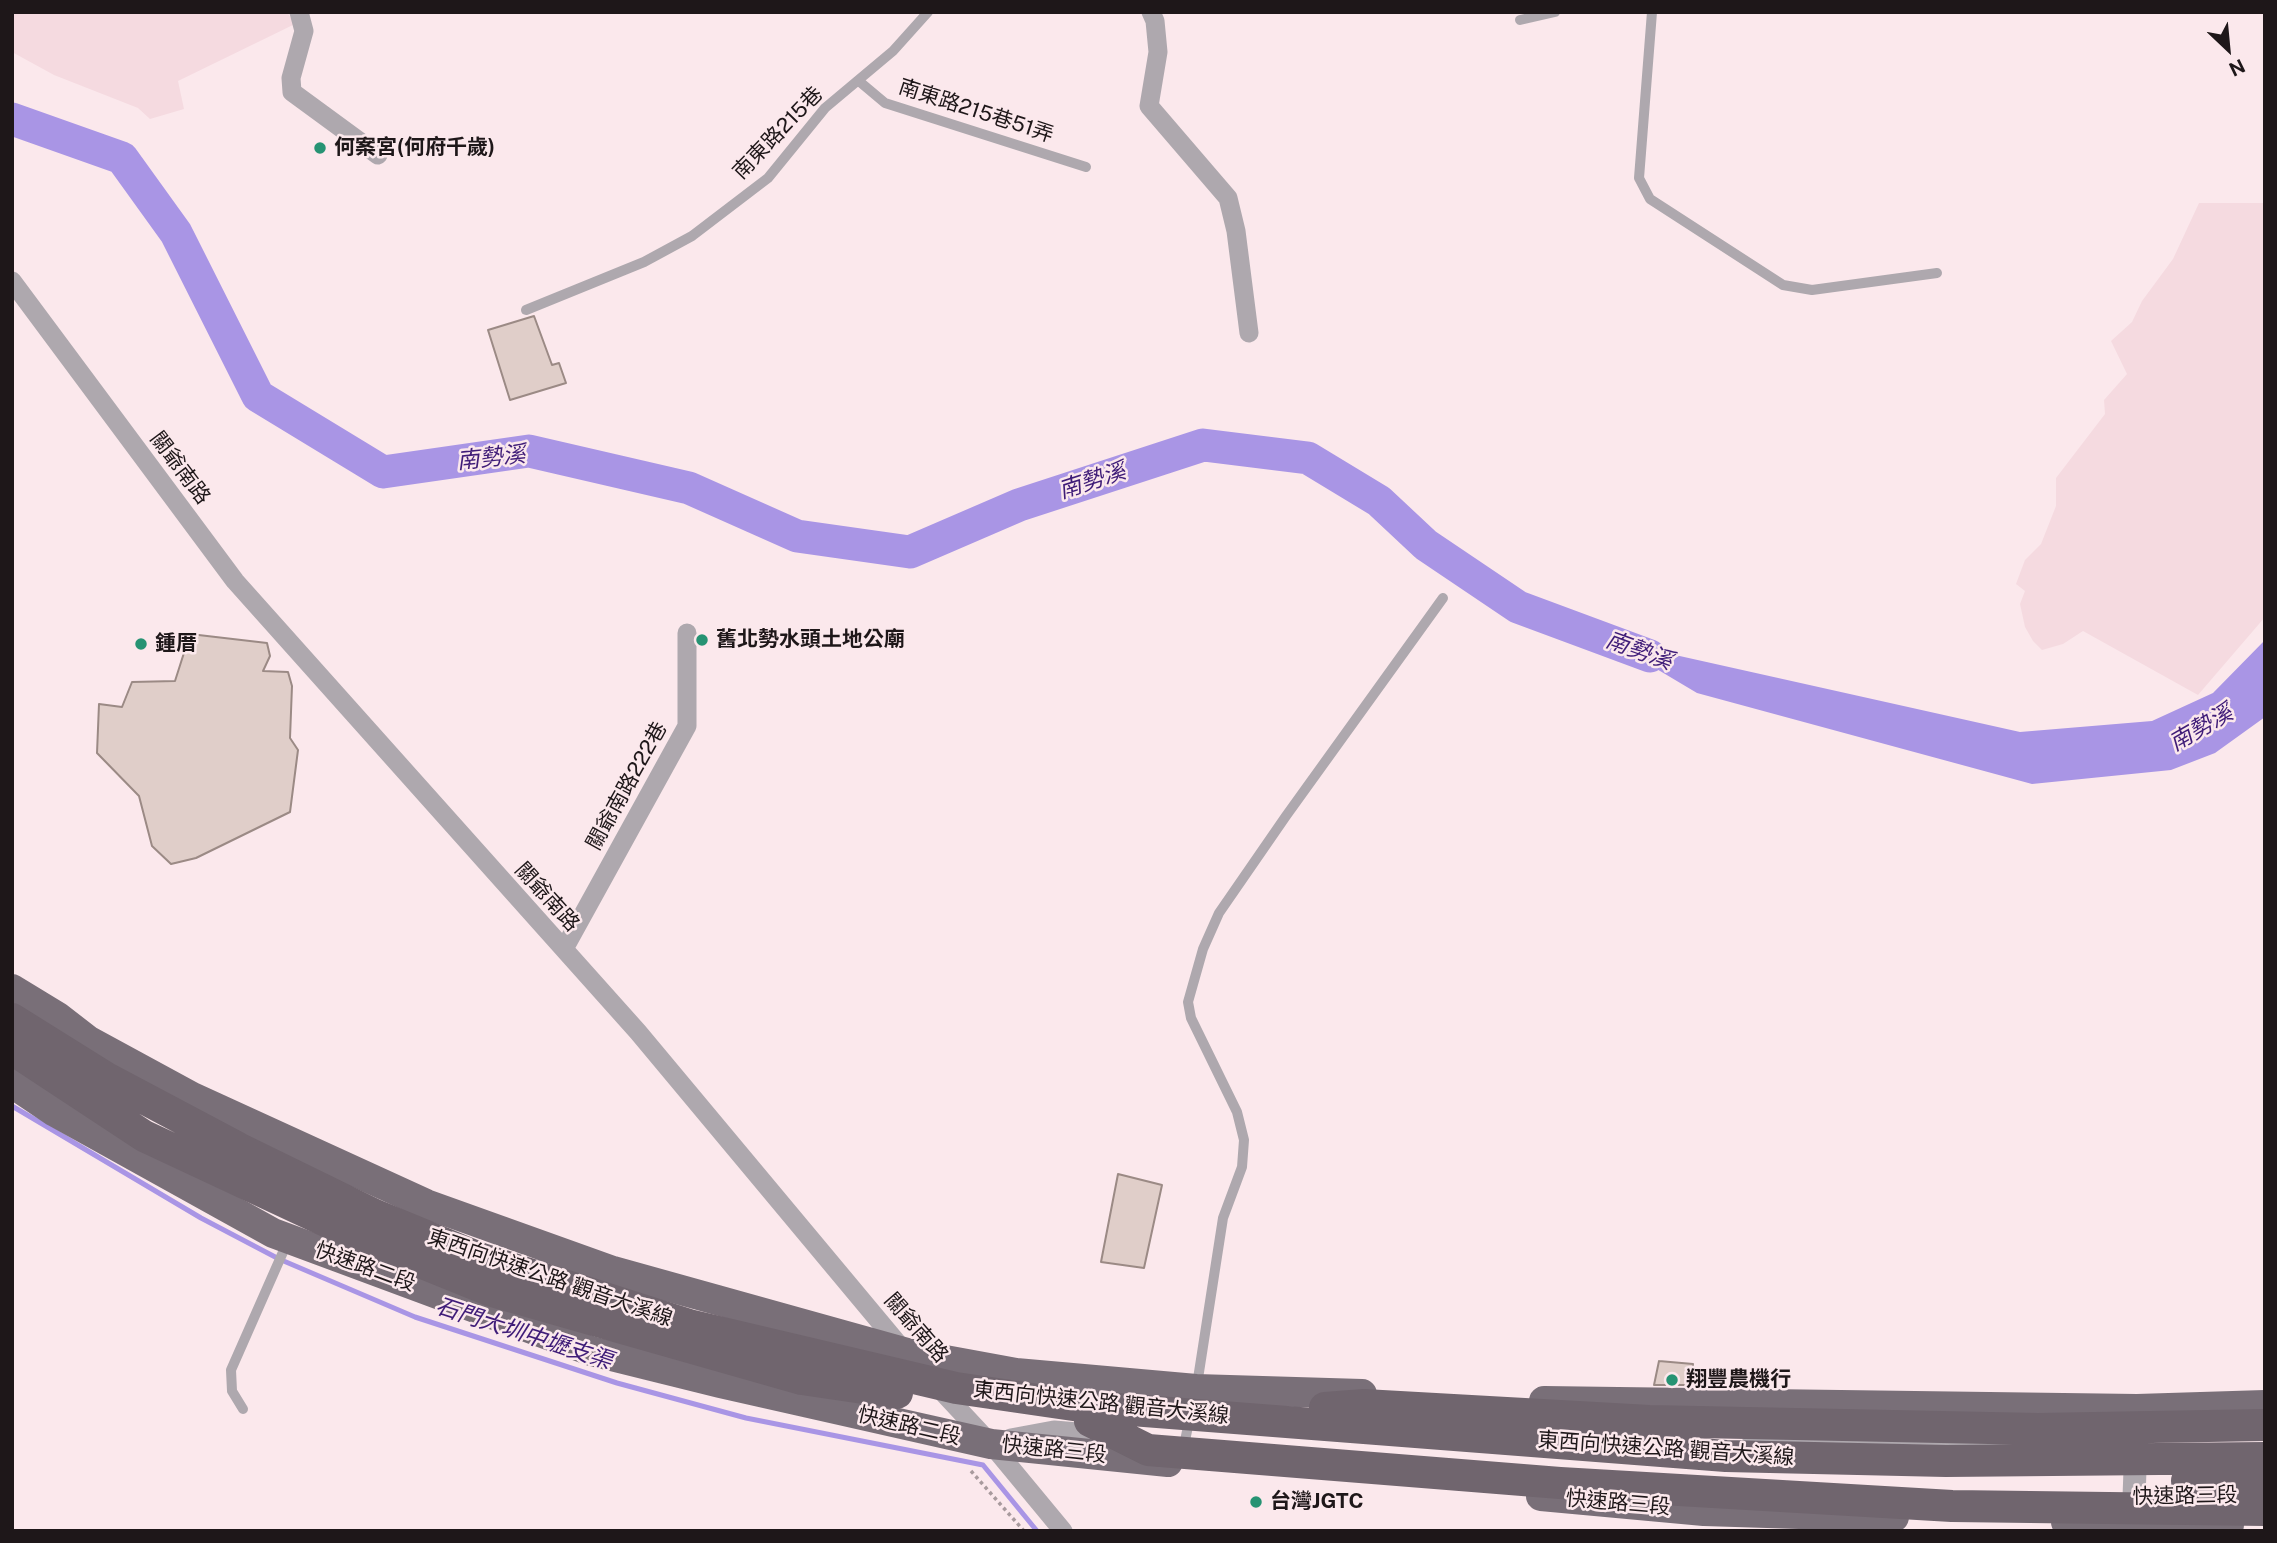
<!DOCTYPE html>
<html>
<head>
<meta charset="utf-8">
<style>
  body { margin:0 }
  #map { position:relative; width:2277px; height:1543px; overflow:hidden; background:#fbe8ec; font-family:"Public Sans",sans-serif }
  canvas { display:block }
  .frame { position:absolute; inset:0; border:14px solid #1e1719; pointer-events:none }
  .north { position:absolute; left:2193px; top:14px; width:70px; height:70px; -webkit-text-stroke:5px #fbe8ec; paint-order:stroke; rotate:154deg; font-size:19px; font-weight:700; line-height:28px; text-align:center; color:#1e1719 }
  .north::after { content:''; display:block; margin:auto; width:24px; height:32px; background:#1e1719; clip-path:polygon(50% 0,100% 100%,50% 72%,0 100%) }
</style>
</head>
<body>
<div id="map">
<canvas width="2277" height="1543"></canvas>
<div class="frame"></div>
<div class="north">N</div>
</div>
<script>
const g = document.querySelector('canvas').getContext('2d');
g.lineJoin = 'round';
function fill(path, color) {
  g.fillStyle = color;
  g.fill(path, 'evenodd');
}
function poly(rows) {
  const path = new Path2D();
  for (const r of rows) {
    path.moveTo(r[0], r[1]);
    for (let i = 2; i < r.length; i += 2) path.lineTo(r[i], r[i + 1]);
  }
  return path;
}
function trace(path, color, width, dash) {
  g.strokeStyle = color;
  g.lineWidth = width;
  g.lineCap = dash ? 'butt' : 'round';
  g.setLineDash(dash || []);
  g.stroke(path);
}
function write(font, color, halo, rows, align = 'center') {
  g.font = font + ' "Public Sans","Noto Sans TC",sans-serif';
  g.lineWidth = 5;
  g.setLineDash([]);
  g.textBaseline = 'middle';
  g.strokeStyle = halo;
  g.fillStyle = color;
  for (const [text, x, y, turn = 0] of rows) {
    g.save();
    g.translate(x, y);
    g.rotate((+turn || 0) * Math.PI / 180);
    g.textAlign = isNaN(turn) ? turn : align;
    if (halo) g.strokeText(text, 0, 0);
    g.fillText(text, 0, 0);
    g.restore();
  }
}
fill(poly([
  [12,12,287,12,295,24,178,81,184,109,150,119,138,108,54,75,12,52],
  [2199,203,2265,203,2265,617,2198,695,2083,631,2063,644,2042,650,2033,641,2025,627,2020,604,2025,591,2016,584,2025,560,2041,544,2056,506,2056,478,2105,414,2104,400,2127,374,2111,341,2132,322,2142,301,2173,259]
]), '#f5dae0');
fill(poly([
  [1608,640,2020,732,2152,721,2213,693,2265,640,2265,717,2215,753,2171,770,2032,784,1697,693]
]), '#a995e5');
trace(poly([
  [12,1106,201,1218,279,1259,415,1317,617,1383,746,1418,983,1465,1037,1531]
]), '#a995e5', 5);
trace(poly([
  [12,119,122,158,176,233,258,396,383,472,529,451,689,488,797,536,910,552,1019,505,1203,445,1308,458,1379,501,1426,545,1518,607,1650,656]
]), '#a995e5', 33);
const building = poly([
  [534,316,552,365,559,363,566,383,510,400,488,330,534,316],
  [190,634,267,643,270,656,263,671,288,672,292,686,290,738,298,750,290,812,196,858,171,864,152,846,139,796,97,753,99,704,122,707,132,682,175,681,190,634],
  [1118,1174,1162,1185,1144,1268,1101,1262,1118,1174],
  [1659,1361,1693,1364,1689,1385,1654,1385,1659,1361]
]);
fill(building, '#e0cec9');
trace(building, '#9b8a85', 2);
trace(poly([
  [971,1471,1024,1531]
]), '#a89a9d', 3.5, [3.5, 3.5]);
trace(poly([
  [1652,12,1639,178,1650,199,1783,285,1812,290,1937,273],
  [1520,20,1555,12],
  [860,82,885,103,1086,167],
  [526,310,644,262,692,236,768,178,825,108,893,51,928,12],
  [1197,1385,1223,1218,1242,1167,1244,1140,1237,1112,1191,1018,1188,1002,1203,949,1219,913,1286,816,1443,598],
  [243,1409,232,1391,231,1370,287,1243],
  [1183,1450,1190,1417]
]), '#aea8ae', 10);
trace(poly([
  [299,12,304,31,291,78,292,92,378,155],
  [1151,12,1155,21,1158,52,1149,106,1228,198,1236,231,1249,333],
  [12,281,235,581,638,1032,905,1352],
  [564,949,687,726,687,633],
  [935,1384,991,1444,1063,1531]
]), '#aea8ae', 19);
trace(poly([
  [1011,1440,1054,1432,1113,1437],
  [1754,1441,2048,1445],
  [2133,1524,2136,1443]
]), '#aea8ae', 23);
trace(poly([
  [12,989,58,1017,89,1041,192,1097,426,1204,613,1271,907,1353,1016,1373,1196,1389,1362,1394],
  [12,1083,55,1112,273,1233,591,1351,720,1383,991,1444,1168,1462],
  [1544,1401,2137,1409,2265,1405],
  [1541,1496,1704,1511,1894,1517],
  [2066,1522,2229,1525]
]), '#796f78', 30);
trace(poly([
  [12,1019,108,1079,238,1148,375,1215,482,1259,689,1325,956,1388,1080,1406,1726,1456,1946,1461,2265,1458],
  [12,1049,144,1136,373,1243,489,1290,802,1379,897,1393],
  [1325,1408,1364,1405,1649,1421,2038,1429,2265,1425],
  [1090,1421,1148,1450,1560,1483,1952,1506,2265,1510],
  [2187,1481,2265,1482]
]), '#70656e', 32);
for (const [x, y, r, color] of [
  [320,148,7,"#269373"],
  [702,640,7,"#269373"],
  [141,644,7,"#269373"],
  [1672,1380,7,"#269373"],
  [1256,1502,7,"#269373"]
]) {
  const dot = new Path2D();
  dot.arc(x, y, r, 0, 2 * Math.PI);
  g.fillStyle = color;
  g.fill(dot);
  trace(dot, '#fbe8ec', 2.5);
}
write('21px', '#1e1719', '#fbe8ec', [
  ["南東路215巷51弄",976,111,18],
  ["南東路215巷",778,133,-46],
  ["關爺南路",180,468,53],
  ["關爺南路222巷",627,786,-61],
  ["關爺南路",547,897,48],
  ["快速路二段",365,1267,20],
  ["東西向快速公路 觀音大溪線",550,1278,19],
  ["關爺南路",916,1328,49],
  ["東西向快速公路 觀音大溪線",1101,1403,6],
  ["快速路二段",909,1426,13],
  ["東西向快速公路 觀音大溪線",1666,1449,4],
  ["快速路三段",1054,1450,6],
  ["快速路三段",2185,1496,-1],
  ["快速路三段",1618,1503,5]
]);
write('bold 21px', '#1e1719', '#fbe8ec', [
  ["何案宮(何府千歲)",334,148],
  ["舊北勢水頭土地公廟",716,640],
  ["鍾厝",155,644],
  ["翔豐農機行",1686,1380],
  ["台灣JGTC",1270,1502]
], 'left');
write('italic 23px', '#3f1c78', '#fbe8ec', [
  ["南勢溪",491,458,-6],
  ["南勢溪",1092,481,-18],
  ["南勢溪",1639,651,20],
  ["南勢溪",2201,728,-30],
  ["石門大圳中壢支渠",524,1334,18]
]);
</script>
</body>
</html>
